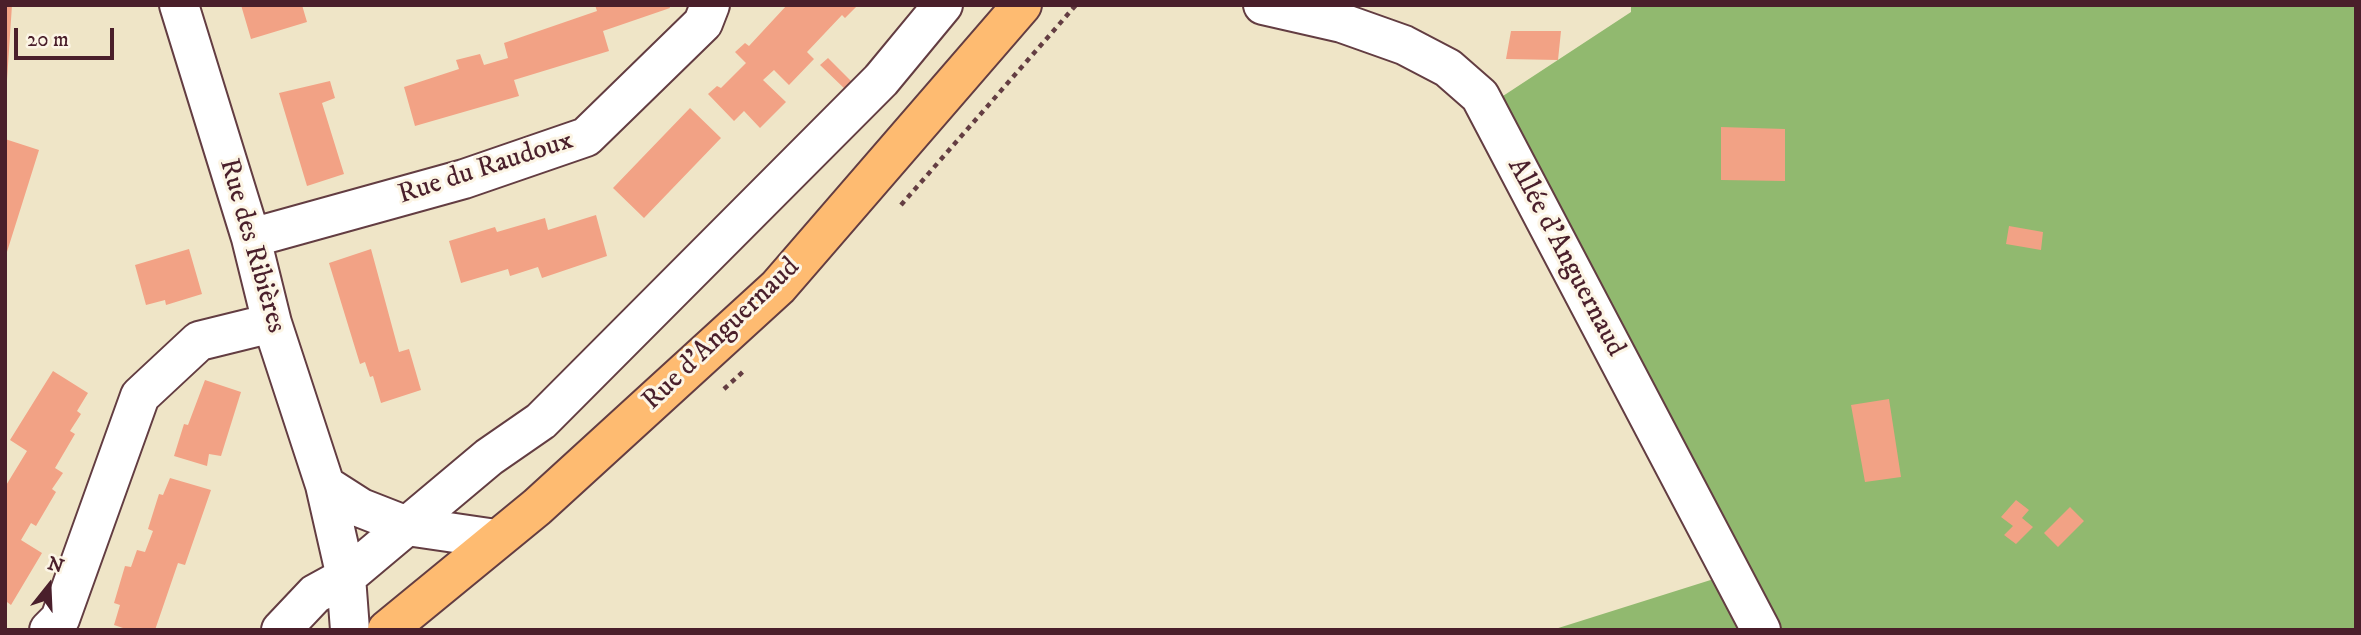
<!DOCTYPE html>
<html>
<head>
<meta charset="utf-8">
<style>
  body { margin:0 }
  #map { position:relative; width:2361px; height:635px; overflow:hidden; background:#efe5c7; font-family:"IM FELL DW Pica",serif }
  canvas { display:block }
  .frame { position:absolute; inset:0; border:7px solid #4a1f2b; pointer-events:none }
  .north { position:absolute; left:14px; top:551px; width:70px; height:70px; -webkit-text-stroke:5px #fcf5e5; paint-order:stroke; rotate:18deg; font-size:19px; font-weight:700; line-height:28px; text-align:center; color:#4a1f2b }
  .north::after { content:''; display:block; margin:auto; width:24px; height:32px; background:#4a1f2b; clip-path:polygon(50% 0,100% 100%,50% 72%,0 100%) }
  .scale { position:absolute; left:14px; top:28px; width:100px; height:32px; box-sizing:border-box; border:4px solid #4a1f2b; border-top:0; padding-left:9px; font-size:21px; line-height:24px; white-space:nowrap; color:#4a1f2b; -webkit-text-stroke:5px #fcf5e5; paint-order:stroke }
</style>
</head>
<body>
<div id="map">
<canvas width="2361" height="635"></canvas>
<div class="frame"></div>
<div class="north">N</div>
<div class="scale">20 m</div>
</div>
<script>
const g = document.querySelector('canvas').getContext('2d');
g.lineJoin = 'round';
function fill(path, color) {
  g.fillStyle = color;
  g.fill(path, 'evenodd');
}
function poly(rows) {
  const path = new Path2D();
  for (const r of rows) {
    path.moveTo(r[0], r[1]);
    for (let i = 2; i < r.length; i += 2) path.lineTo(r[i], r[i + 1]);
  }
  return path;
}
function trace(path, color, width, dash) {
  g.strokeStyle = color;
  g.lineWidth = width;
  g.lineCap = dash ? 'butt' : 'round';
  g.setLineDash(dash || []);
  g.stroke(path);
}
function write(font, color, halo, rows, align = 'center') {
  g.font = font + ' "IM FELL DW Pica",serif';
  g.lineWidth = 6;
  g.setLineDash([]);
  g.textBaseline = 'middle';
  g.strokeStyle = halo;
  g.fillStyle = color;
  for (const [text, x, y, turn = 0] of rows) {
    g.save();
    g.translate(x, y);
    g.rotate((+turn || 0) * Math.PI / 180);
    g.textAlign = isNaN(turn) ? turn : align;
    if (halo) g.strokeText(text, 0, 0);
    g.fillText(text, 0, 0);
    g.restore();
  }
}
fill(poly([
  [1631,5,2356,5,2356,630,1552,630,1736,572,1474,115,1631,12]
]), '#91b96f');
fill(poly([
  [5,5,12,5,7,80,5,80],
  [241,5,302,5,307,22,251,39],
  [595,5,669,5,670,8,603,31,609,51,514,80,519,96,415,126,404,87,459,69,456,60,480,54,484,65,508,58,504,43,597,11],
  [787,5,858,5,845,18,842,15,807,52,814,59,789,85,774,70,763,80,786,102,760,128,744,111,734,121,708,94,717,86,721,88,746,63,735,52,745,43,749,46],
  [1511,31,1561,31,1558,60,1506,59],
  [828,58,854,84,847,91,820,65],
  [330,81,335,98,322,103,344,174,307,186,279,93],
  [690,108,721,138,644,218,613,188],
  [1721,127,1785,129,1785,181,1721,180],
  [5,139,39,150,6,255,5,255],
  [596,215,607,256,542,278,538,267,510,276,508,269,461,283,449,241,495,227,497,232,545,218,548,230],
  [2009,226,2043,232,2041,250,2006,244],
  [189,249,202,294,166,305,165,300,146,305,135,265],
  [371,249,399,352,409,349,421,390,381,403,373,376,370,377,365,362,360,364,329,263],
  [53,371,88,393,77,411,81,414,70,431,75,434,55,468,63,473,52,489,56,492,36,526,31,523,21,540,42,553,11,605,7,602,5,606,5,487,27,451,10,440],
  [205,380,241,392,221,456,209,454,207,466,174,456,184,424,188,425],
  [1889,399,1901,477,1865,482,1851,405],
  [170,478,211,490,185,565,178,563,155,630,129,630,114,625,120,605,114,603,125,566,131,567,137,550,145,552,153,531,148,529,159,494,163,495],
  [2016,500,2029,510,2022,518,2033,527,2016,544,2004,535,2013,526,2001,517],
  [2070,507,2084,521,2058,547,2044,533]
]), '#f2a285');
const minor = poly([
  [179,5,251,238,272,323,325,485,346,577,350,630],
  [1263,5,1342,23,1404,45,1448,68,1480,96,1761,630],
  [251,238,464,179,586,137,703,23,710,5],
  [325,485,361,508,407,526,496,539],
  [49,630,60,619,140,396,199,341,272,323],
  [281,630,315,594,346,577,489,457,541,421,881,80,943,5]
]);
const major = poly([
  [387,630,537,507,778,287,1022,5]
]);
trace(minor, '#633d42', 42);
trace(major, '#633d42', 42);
trace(poly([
  [901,205,1076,5],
  [724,389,746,369]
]), '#633d42', 4.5, [5, 5]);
trace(minor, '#fff', 38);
trace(major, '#febb71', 38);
write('28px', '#4a1f2b', '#fcf5e5', [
  ["Rue du Raudoux",486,169,-18],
  ["Rue des Ribières",251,246,74],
  ["Allée d'Anguernaud",1565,258,62],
  ["Rue d'Anguernaud",722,335,-44]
]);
</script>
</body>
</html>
